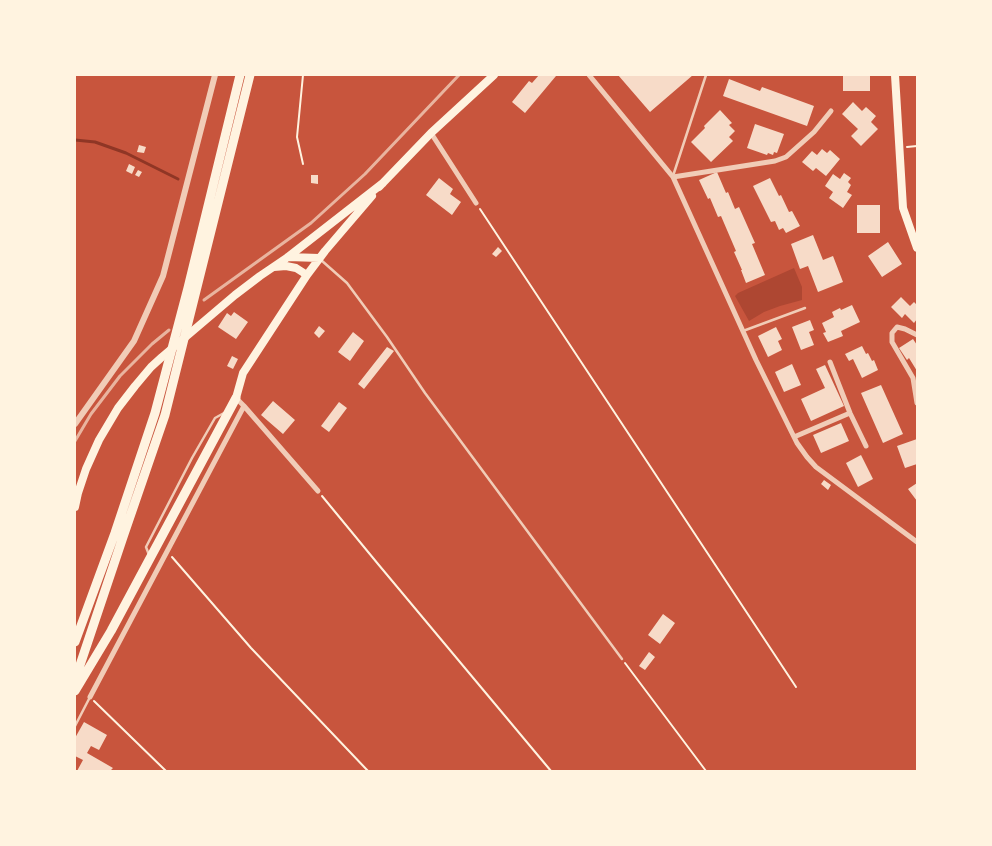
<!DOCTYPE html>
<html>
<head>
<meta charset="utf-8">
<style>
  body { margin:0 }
  #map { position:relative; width:992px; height:846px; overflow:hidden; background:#c8553d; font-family:"Open Sans",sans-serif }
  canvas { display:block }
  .frame { position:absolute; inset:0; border:76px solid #fff3e0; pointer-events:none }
</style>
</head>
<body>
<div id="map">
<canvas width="992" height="846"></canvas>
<div class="frame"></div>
</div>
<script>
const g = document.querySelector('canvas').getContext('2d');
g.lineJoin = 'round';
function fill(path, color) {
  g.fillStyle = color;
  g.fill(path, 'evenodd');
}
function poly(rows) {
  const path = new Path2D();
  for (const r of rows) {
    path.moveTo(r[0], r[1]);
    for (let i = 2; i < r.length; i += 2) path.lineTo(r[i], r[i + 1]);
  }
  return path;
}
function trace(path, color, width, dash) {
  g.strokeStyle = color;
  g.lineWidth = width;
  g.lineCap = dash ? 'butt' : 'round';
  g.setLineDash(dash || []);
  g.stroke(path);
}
fill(poly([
  [794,268,802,287,802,300,780,306,764,312,749,321,735,296,738,293]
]), '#ae4732');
trace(poly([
  [75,140,95,142,126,153,178,179]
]), '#8f3625', 3);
fill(poly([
  [539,75,554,75,556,76,525,113,512,102,529,81,532,83],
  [618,75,693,75,650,112],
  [843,75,870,75,870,91,843,91],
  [729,79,760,91,762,87,814,106,807,126,723,96],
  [853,102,862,111,866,107,876,116,871,122,878,129,861,146,851,136,858,129,842,114],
  [720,110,732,123,729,125,735,131,729,137,733,141,711,162,691,142,705,128,704,126],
  [755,124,784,134,777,153,774,152,773,155,768,153,767,155,747,148],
  [139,145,146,147,144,153,137,152],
  [822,149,827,153,830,150,840,159,826,176,816,168,813,171,802,162,812,151,817,155],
  [129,164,135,167,132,174,126,171],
  [138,170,142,172,139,177,135,175],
  [717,172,726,193,728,192,735,209,739,207,755,243,752,244,765,275,746,283,741,270,742,270,734,252,736,251,721,216,718,217,710,198,708,199,699,180],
  [844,173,851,178,848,182,851,185,847,192,852,195,843,208,829,198,833,192,825,186,833,174,840,179],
  [311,175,318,175,318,184,311,183],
  [439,178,453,189,450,194,461,202,452,215,426,195],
  [770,178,779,196,781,195,789,212,792,211,800,226,786,233,783,228,779,230,775,221,771,222,753,186],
  [857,205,880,205,880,233,857,233],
  [813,235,823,260,833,256,843,282,818,292,808,266,800,269,791,244],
  [888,242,902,264,882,277,868,256],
  [498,247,502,251,496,257,492,254],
  [901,297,910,306,914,302,917,305,917,319,914,323,905,314,902,318,891,307],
  [852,305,860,322,841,331,843,336,828,342,823,333,826,332,822,323,834,317,832,312,840,308,841,310],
  [234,312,248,322,236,339,218,327,227,313,231,316],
  [810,320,814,330,809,332,814,345,801,350,792,327],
  [319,326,325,331,319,338,314,333],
  [776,327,782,339,778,341,782,350,768,357,758,336],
  [353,332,364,341,350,361,338,352],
  [913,339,917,345,917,371,909,358,907,360,899,348],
  [862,346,866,354,868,353,872,361,874,360,878,370,862,378,853,359,849,361,845,354],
  [387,347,394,351,364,389,358,384],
  [232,356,238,359,233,369,227,366],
  [792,364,801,385,784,392,775,372],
  [825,365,844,406,811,421,801,399,825,388,816,369],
  [881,385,903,434,883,443,861,393],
  [273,401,295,420,283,434,261,415],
  [339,402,347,408,329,432,321,426],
  [841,423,849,441,821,453,813,435],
  [917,439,917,464,905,468,897,446],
  [861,455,873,479,858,487,846,463],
  [824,480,831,485,828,490,821,484],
  [917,483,917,501,908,489],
  [663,614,675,623,660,644,648,635],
  [649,652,655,657,645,670,639,666],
  [84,722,107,735,99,750,91,746,87,753,113,768,110,771,77,771,83,760,75,756,75,738]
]), '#f7dbc8');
trace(poly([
  [303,75,297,137,303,164],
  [907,147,917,146],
  [480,209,796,687],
  [322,496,378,564,551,771],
  [172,557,251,648,368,771],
  [625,663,706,771],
  [94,701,166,771]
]), '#fff3e0', 2);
trace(poly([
  [673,176,706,75],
  [321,260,347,283,387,337,425,393,622,659],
  [743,331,805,308],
  [149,555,146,547,192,458,215,418,224,413],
  [75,726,90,697]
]), '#f1ccb7', 2.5);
trace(poly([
  [589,75,673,177,756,360,797,443,807,457,816,467,917,542],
  [431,133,476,203],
  [673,177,775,161,786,157,814,132,831,111],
  [917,335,905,329,897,327,892,333,892,342,913,378,917,403],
  [830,362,850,413,866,446],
  [244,406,318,491],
  [794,437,850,413],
  [90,697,244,406,236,398]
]), '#f1ccb7', 5);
trace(poly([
  [75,424,134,341,163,276,215,75]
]), '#f1ccb7', 6);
trace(poly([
  [895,75,903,208,917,248],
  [379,187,431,133,494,75],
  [288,257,319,258],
  [274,267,286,266,296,268,307,275],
  [236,398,243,373,307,275,325,251,372,196],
  [75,507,78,493,86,469,99,440,118,408,135,386,151,367,162,357,235,295,260,276,288,257,383,183]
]), '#fff3e0', 8);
trace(poly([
  [75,642,115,533,155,413,188,288,240,75],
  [75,680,123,537,165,415,250,75],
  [75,691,111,631,236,398]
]), '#fff3e0', 9);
trace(poly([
  [204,300,311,223,365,174,459,75],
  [75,441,91,414,120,376,152,344,169,330]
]), '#e9b49f', 3);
</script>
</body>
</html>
